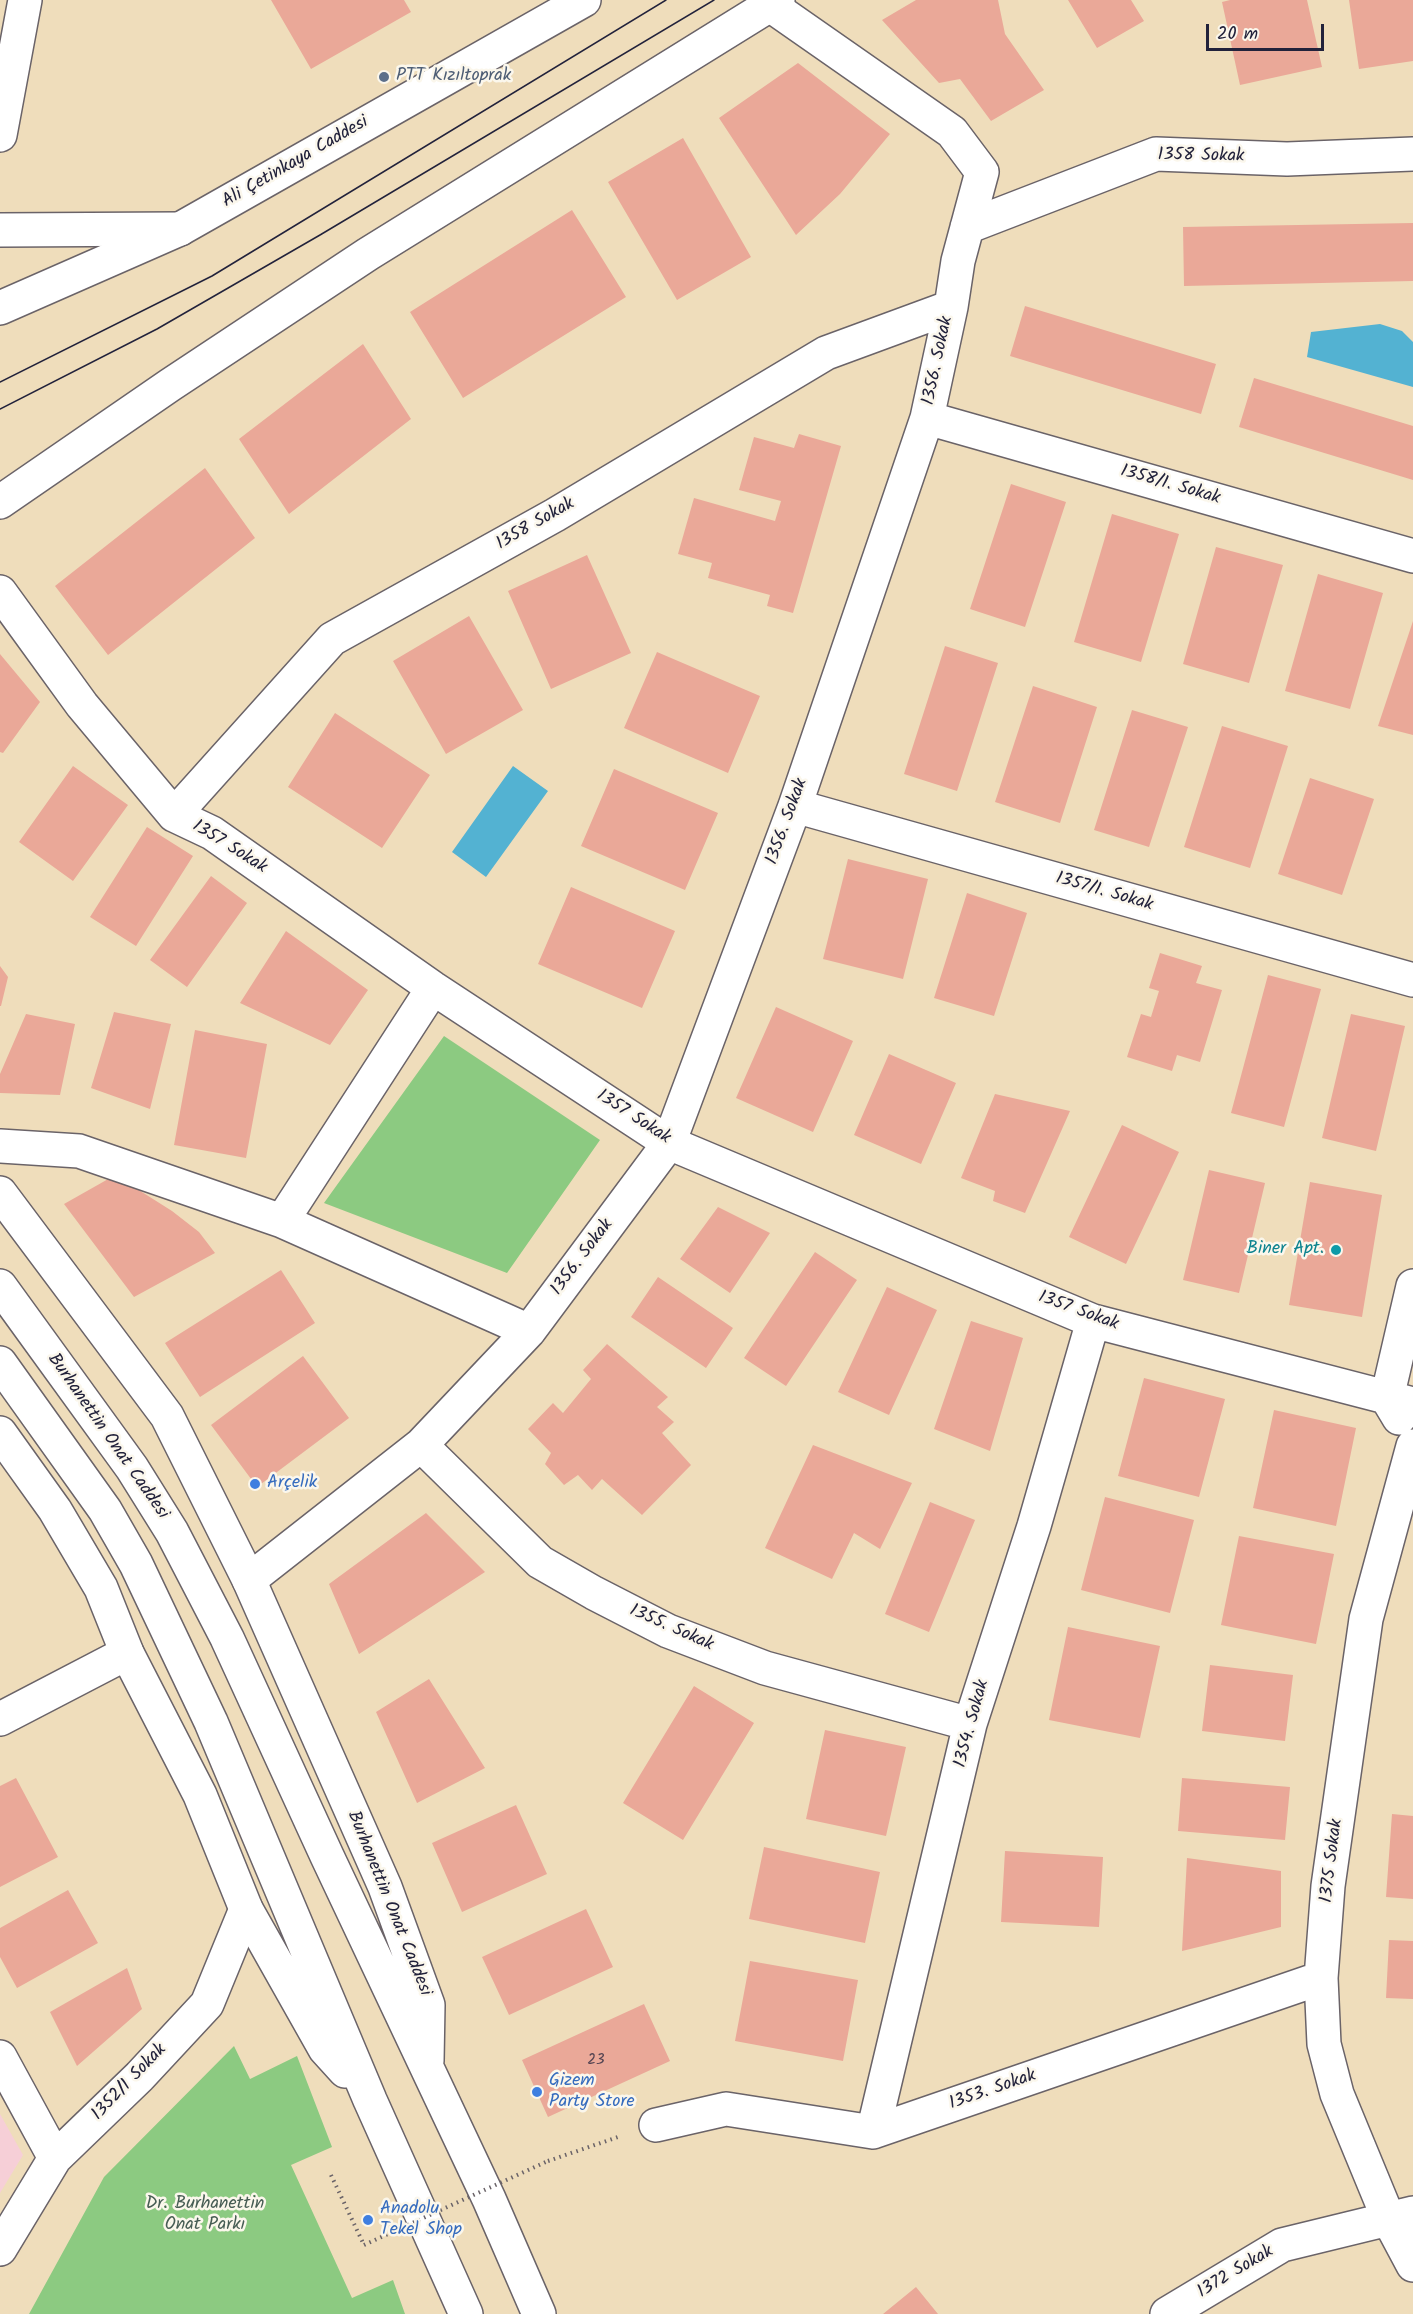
<!DOCTYPE html>
<html>
<head>
<meta charset="utf-8">
<style>
  body { margin:0 }
  #map { position:relative; width:1413px; height:2314px; overflow:hidden; background:#efddbb; font-family:Kalam,sans-serif }
  canvas { display:block }
  .scale { position:absolute; left:1206px; top:24px; width:118px; height:27px; box-sizing:border-box; border:3px solid #22223b; border-top:0; padding-left:8px; font-size:18px; line-height:21px; white-space:nowrap; color:#22223b; -webkit-text-stroke:4px #fbf7ec; paint-order:stroke }
</style>
</head>
<body>
<div id="map">
<canvas width="1413" height="2314"></canvas>
<div class="scale">20 m</div>
</div>
<script>
const g = document.querySelector('canvas').getContext('2d');
g.lineJoin = 'round';
function fill(path, color) {
  g.fillStyle = color;
  g.fill(path, 'evenodd');
}
function poly(rows) {
  const path = new Path2D();
  for (const r of rows) {
    path.moveTo(r[0], r[1]);
    for (let i = 2; i < r.length; i += 2) path.lineTo(r[i], r[i + 1]);
  }
  return path;
}
function trace(path, color, width, dash) {
  g.strokeStyle = color;
  g.lineWidth = width;
  g.lineCap = dash ? 'butt' : 'round';
  g.setLineDash(dash || []);
  g.stroke(path);
}
function write(font, color, halo, rows, align = 'center') {
  g.font = font + ' Kalam,sans-serif';
  g.lineWidth = 5;
  g.setLineDash([]);
  g.textBaseline = 'middle';
  g.strokeStyle = halo;
  g.fillStyle = color;
  for (const [text, x, y, turn = 0] of rows) {
    g.save();
    g.translate(x, y);
    g.rotate((+turn || 0) * Math.PI / 180);
    g.textAlign = isNaN(turn) ? turn : align;
    if (halo) g.strokeText(text, 0, 0);
    g.fillText(text, 0, 0);
    g.restore();
  }
}
fill(poly([
  [0,2114,23,2155,0,2193]
]), '#f6cfd7');
fill(poly([
  [444,1036,600,1140,507,1273,324,1203],
  [234,2046,250,2079,297,2056,332,2147,291,2165,352,2298,393,2280,405,2314,29,2314,104,2177]
]), '#8cca81');
fill(poly([
  [1380,324,1402,331,1413,342,1413,387,1307,357,1311,332],
  [513,766,548,791,486,877,452,852]
]), '#53b2d2');
fill(poly([
  [271,0,404,0,411,12,311,69],
  [916,0,998,0,1005,34,1044,90,991,121,960,79,939,83,882,20],
  [1068,0,1131,0,1144,21,1097,48],
  [1230,0,1307,0,1322,67,1240,85,1222,2],
  [1349,0,1413,0,1413,61,1359,69],
  [798,63,890,134,840,194,796,235,719,118],
  [683,138,751,257,677,300,608,182],
  [572,210,626,297,463,398,410,312],
  [1413,223,1413,281,1184,286,1183,227],
  [1025,306,1216,364,1201,414,1010,356],
  [363,344,411,419,289,514,239,439],
  [1254,378,1413,426,1413,480,1239,427],
  [799,434,841,446,793,613,767,606,770,595,708,578,712,563,678,554,694,498,775,521,781,501,739,490,754,437,794,448],
  [205,468,255,538,108,655,55,586],
  [1011,484,1066,502,1025,627,970,609],
  [1112,514,1179,534,1141,662,1074,642],
  [1216,547,1283,565,1249,683,1183,664],
  [587,555,631,653,551,689,508,591],
  [1318,574,1383,593,1350,709,1285,691],
  [469,616,523,710,446,754,393,661],
  [1413,621,1413,735,1378,726],
  [945,646,998,663,957,791,904,774],
  [657,652,760,696,728,773,624,728],
  [0,654,40,702,3,753,0,752],
  [1033,686,1097,707,1060,823,995,802],
  [1132,710,1188,727,1149,847,1094,830],
  [335,713,430,775,382,848,288,787],
  [1222,726,1288,746,1250,868,1184,847],
  [73,766,128,805,73,881,19,842],
  [614,769,718,813,685,890,581,846],
  [1310,778,1374,799,1342,895,1278,874],
  [147,827,193,856,136,946,90,917],
  [848,859,928,879,903,979,823,959],
  [211,876,247,903,187,987,150,960],
  [571,887,675,931,642,1008,538,964],
  [967,893,1027,913,994,1016,934,998],
  [286,931,368,990,330,1045,240,1003],
  [1160,953,1202,966,1196,983,1222,990,1200,1062,1177,1055,1172,1071,1127,1057,1141,1014,1151,1017,1159,991,1149,988],
  [0,966,8,977,1,1006,0,1006],
  [1268,975,1321,989,1284,1127,1231,1113],
  [776,1007,853,1041,813,1132,736,1098],
  [114,1012,171,1024,150,1109,91,1088],
  [26,1014,75,1024,60,1095,0,1093,0,1074],
  [1351,1014,1405,1026,1376,1151,1322,1138],
  [195,1030,267,1044,246,1158,174,1145],
  [889,1054,956,1083,921,1164,854,1135],
  [995,1094,1070,1111,1025,1213,993,1201,995,1191,961,1178],
  [1122,1125,1179,1152,1126,1264,1069,1237],
  [1209,1170,1265,1183,1239,1293,1183,1280],
  [110,1178,134,1187,172,1211,199,1232,215,1253,134,1297,64,1204],
  [1310,1182,1382,1195,1362,1317,1289,1305],
  [718,1207,770,1233,730,1293,680,1259],
  [815,1252,857,1280,786,1386,744,1358],
  [281,1270,315,1323,200,1397,165,1343],
  [658,1277,733,1328,706,1368,631,1317],
  [887,1287,937,1310,889,1415,838,1392],
  [971,1321,1023,1338,990,1451,934,1429],
  [607,1344,668,1397,657,1407,674,1422,662,1433,691,1465,642,1515,602,1479,592,1490,578,1475,564,1485,545,1464,551,1453,528,1429,553,1403,563,1413,591,1379,583,1370],
  [303,1356,349,1418,257,1487,211,1425],
  [1144,1378,1225,1399,1199,1497,1118,1476],
  [1274,1410,1356,1428,1336,1526,1253,1508],
  [813,1445,912,1483,880,1549,854,1533,832,1579,765,1548],
  [1105,1497,1194,1520,1170,1613,1081,1590],
  [930,1502,975,1520,929,1632,885,1614],
  [426,1513,485,1572,359,1654,329,1584],
  [1239,1536,1334,1554,1316,1644,1221,1625],
  [1068,1627,1160,1646,1140,1738,1049,1720],
  [1210,1665,1293,1675,1285,1741,1202,1731],
  [429,1679,485,1768,417,1803,376,1712],
  [694,1686,754,1723,683,1840,623,1803],
  [825,1730,906,1747,886,1836,806,1819],
  [16,1778,58,1857,0,1887,0,1786],
  [1182,1778,1290,1787,1285,1840,1178,1831],
  [516,1805,547,1874,462,1912,432,1843],
  [1392,1814,1413,1816,1413,1899,1386,1897],
  [764,1847,880,1872,865,1943,749,1919],
  [1005,1851,1103,1857,1099,1927,1001,1922],
  [1187,1858,1281,1871,1281,1927,1182,1951],
  [68,1890,98,1943,17,1988,0,1957,0,1928],
  [586,1909,613,1967,509,2015,482,1957],
  [1389,1940,1413,1941,1413,1999,1386,1998],
  [750,1961,858,1980,843,2061,735,2041],
  [127,1968,142,2009,77,2066,50,2012],
  [644,2004,670,2061,548,2117,522,2060],
  [916,2287,938,2314,883,2314]
]), '#eaa898');
const street = poly([
  [0,135,25,0],
  [967,227,1156,154,1287,159,1413,154],
  [0,230,180,229],
  [927,418,1413,556],
  [0,592,82,705,174,815,212,833,433,988,669,1143,1093,1321,1413,1404],
  [795,806,1413,980],
  [174,815,332,639,555,515,826,353,951,307],
  [0,1146,79,1151,282,1221,529,1331],
  [282,1221,433,988],
  [1399,1418,1387,1398,1413,1286],
  [421,1445,540,1562,594,1593,668,1631,765,1668,970,1724],
  [1413,1446,1366,1619,1328,1886,1321,1978,1324,2044,1337,2094,1389,2220,1413,2265],
  [249,1580,421,1445,529,1331,669,1143,795,806,927,418,951,307,958,261,982,172,952,132,770,5],
  [0,1719,127,1653],
  [0,2057,55,2158],
  [656,2125,726,2109,873,2132,1321,1978],
  [873,2132,970,1724,1034,1526,1093,1321],
  [0,2249,55,2158,140,2076,207,2004,246,1909],
  [1167,2314,1282,2245,1413,2213]
]);
const primary = poly([
  [0,308,180,229,584,0],
  [0,502,170,385,368,254,778,0],
  [0,1193,167,1416,249,1580,385,1887,428,2005,427,2061],
  [0,1286,132,1468,172,1532,227,1638,327,1856,489,2199,539,2314],
  [0,1363,105,1510,136,1564,211,1722,370,2100,466,2314],
  [0,1433,55,1510,101,1588,127,1653,200,1795,246,1909,325,2049,345,2071]
]);
trace(street, '#6a6368', 36);
trace(primary, '#6a6368', 36);
trace(poly([
  [548,2161,621,2136],
  [331,2175,364,2245]
]), '#6a6368', 4, [1.5, 4.5]);
trace(street, '#fff', 33);
trace(primary, '#fff', 33);
trace(poly([
  [0,382,212,276,666,0],
  [0,409,157,329,320,235,714,0]
]), '#22223b', 1.5);
trace(poly([
  [364,2245,548,2161]
]), '#6a6368', 4, [1.5, 4.5]);
for (const [x, y, r, color] of [
  [384,77,6,"#5c6f8a"],
  [1336,1250,6,"#0f9aa8"],
  [255,1484,6,"#3f7fe0"],
  [537,2092,6,"#3f7fe0"],
  [368,2220,6,"#3f7fe0"]
]) {
  const dot = new Path2D();
  dot.arc(x, y, r, 0, 2 * Math.PI);
  g.fillStyle = color;
  g.fill(dot);
  trace(dot, '#fbf7ec', 2);
}
write('15px', '#544452', null, [
  ["23",596,2061]
]);
write('18px', '#4e5e75', '#fbf7ec', [
  ["PTT Kızıltoprak",396,77]
], 'left');
write('18px', '#22223b', '#fbf7ec', [
  ["1358 Sokak",1201,157,1],
  ["Ali Çetinkaya Caddesi",296,163,-30],
  ["1356. Sokak",939,361,-78],
  ["1358/1. Sokak",1170,486,16],
  ["1358 Sokak",536,525,-30],
  ["1356. Sokak",788,822,-70],
  ["1357 Sokak",229,848,32],
  ["1357/1. Sokak",1104,893,16],
  ["1357 Sokak",633,1118,33],
  ["1356. Sokak",583,1258,-53],
  ["1357 Sokak",1078,1312,20],
  ["Burhanettin Onat Caddesi",107,1437,55],
  ["1355. Sokak",671,1629,24],
  ["1354. Sokak",973,1724,-75],
  ["1375 Sokak",1333,1861,-83],
  ["Burhanettin Onat Caddesi",388,1904,68],
  ["1352/1 Sokak",130,2083,-46],
  ["1353. Sokak",993,2091,-19],
  ["1372 Sokak",1236,2273,-31]
]);
write('18px', '#0d838f', '#fbf7ec', [
  ["Biner Apt.",1324,1250]
], 'right');
write('18px', '#366cbe', '#fbf7ec', [
  ["Arçelik",267,1484],
  ["Gizem",549,2082],
  ["Party Store",549,2103],
  ["Anadolu",380,2210],
  ["Tekel Shop",380,2231]
], 'left');
write('18px', '#475d54', '#fbf7ec', [
  ["Dr. Burhanettin",205,2205],
  ["Onat Parkı",205,2226]
]);
</script>
</body>
</html>
